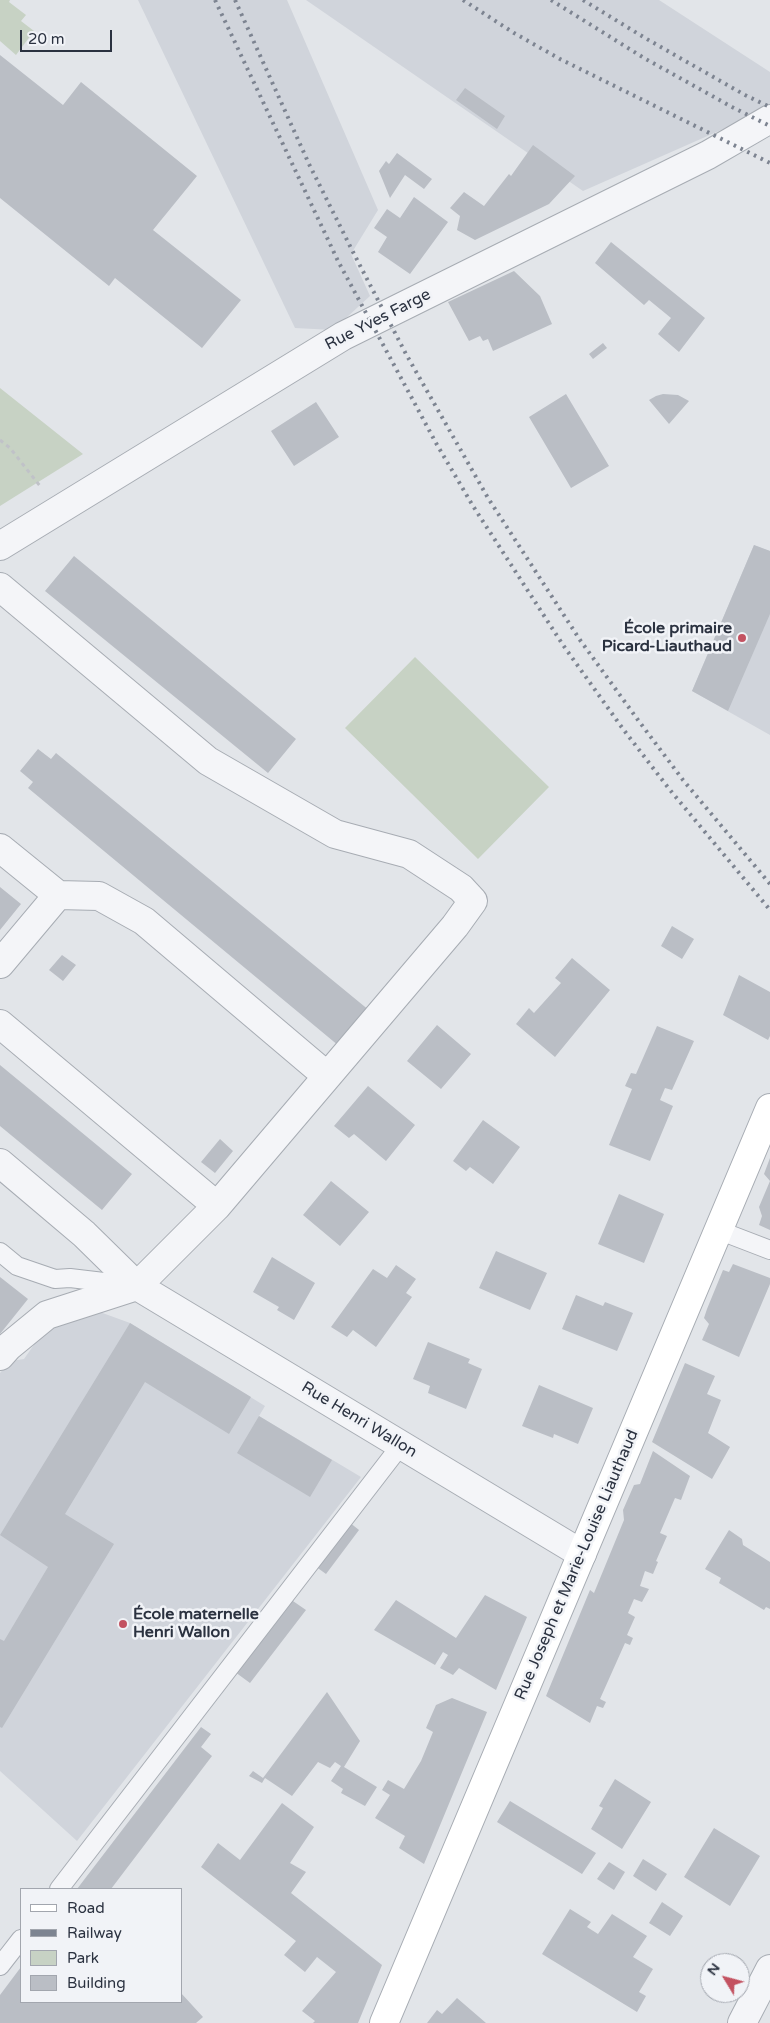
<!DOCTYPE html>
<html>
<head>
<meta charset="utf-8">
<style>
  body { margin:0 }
  #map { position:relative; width:770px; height:2023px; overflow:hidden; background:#e2e5e9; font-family:"Varela Round",sans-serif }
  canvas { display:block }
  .legend { position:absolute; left:20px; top:1888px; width:162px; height:115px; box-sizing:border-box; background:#f1f3f7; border:1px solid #a2a6ae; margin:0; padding:6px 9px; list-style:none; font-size:15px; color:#2b3240 }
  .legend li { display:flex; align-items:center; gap:10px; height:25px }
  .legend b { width:25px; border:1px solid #a2a6ae }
  .north { position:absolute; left:700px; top:1953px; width:50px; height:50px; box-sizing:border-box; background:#f1f3f7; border:1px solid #a2a6ae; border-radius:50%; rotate:307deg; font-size:14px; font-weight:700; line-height:20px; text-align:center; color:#2b3240 }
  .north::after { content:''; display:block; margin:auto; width:18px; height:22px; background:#c35261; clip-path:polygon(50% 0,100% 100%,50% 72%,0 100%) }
  .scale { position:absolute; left:20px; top:30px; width:92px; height:22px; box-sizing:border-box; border:2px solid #2b3240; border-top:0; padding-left:6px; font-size:15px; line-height:18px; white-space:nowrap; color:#2b3240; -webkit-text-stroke:4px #f1f3f7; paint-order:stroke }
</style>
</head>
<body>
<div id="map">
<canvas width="770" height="2023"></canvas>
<ul class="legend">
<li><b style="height:6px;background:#fff"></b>Road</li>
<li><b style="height:6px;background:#7d8491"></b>Railway</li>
<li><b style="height:14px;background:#c7d2c4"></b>Park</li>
<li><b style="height:14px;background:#babec5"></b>Building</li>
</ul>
<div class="north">N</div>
<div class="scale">20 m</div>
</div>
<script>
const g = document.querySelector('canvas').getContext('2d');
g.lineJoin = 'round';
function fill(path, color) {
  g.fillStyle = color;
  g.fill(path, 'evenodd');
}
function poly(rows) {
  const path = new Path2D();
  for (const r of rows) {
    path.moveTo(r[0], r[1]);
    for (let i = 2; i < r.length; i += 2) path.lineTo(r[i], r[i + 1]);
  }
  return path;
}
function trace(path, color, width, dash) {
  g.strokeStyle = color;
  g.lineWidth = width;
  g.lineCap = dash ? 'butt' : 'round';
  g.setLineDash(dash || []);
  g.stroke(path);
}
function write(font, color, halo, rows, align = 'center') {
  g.font = font + ' "Varela Round",sans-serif';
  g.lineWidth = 5;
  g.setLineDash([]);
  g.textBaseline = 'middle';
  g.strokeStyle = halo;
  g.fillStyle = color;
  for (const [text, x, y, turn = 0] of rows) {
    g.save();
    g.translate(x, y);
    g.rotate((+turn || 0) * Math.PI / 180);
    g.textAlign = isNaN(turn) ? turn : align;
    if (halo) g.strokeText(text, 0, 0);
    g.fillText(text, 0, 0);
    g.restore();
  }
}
fill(poly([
  [138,0,287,0,378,210,351,254,370,296,333,330,295,328],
  [306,0,659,0,770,72,770,106,764,111,583,191],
  [754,545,770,551,770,735,692,691],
  [97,1311,130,1323,265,1406,259,1416,361,1477,77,1841,0,1771,0,1373,11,1361,24,1359,38,1339,63,1316]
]), '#d0d4db');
fill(poly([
  [0,0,10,0,9,2,26,15,21,21,34,31,16,55,0,41],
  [0,388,83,454,0,506],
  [415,657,549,787,478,859,345,728]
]), '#c7d2c4');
fill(poly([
  [0,55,63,105,81,82,197,176,153,230,241,300,202,348,115,278,109,286,0,198],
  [465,88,505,116,497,129,456,100],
  [533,145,575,176,549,204,475,240,457,230,460,216,450,208,464,192,484,206,509,174,511,176],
  [397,153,432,179,424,189,405,175,390,198,379,171,386,161,389,164],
  [414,197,448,222,410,274,378,252,387,237,374,228,387,209,400,218],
  [611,242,705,318,679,352,658,334,671,318,649,300,644,305,595,263],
  [514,271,540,296,552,324,493,351,488,339,483,341,480,336,469,341,448,302],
  [603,343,607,348,593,359,589,354],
  [566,394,609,466,571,488,529,417],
  [663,394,678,395,689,401,669,424,649,400,656,396],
  [316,402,339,437,294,466,271,431],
  [754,545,770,551,770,614,728,711,692,691],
  [74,556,296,739,268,773,45,591],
  [38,749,51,759,56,753,370,1011,339,1046,28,788,33,782,20,771],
  [0,887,21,904,0,930],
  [672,926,694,939,682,959,661,946],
  [62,955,76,965,63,981,49,970],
  [572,958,610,990,555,1057,516,1024,529,1008,534,1013,561,983,555,978],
  [739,975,770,992,770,1036,768,1040,723,1015],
  [437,1025,471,1054,441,1089,407,1061],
  [657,1026,694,1041,672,1090,665,1088,660,1100,673,1106,650,1161,609,1145,632,1089,625,1086,631,1073,636,1074],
  [0,1065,132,1174,102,1210,0,1126],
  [368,1086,415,1125,386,1161,354,1134,349,1138,334,1126],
  [483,1120,520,1147,493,1184,470,1167,466,1171,453,1161],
  [220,1139,233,1151,215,1173,201,1162],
  [770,1158,770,1181,764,1174],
  [331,1181,369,1212,340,1246,303,1215],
  [770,1181,770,1230,759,1225,762,1216,759,1207],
  [619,1194,664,1214,644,1263,598,1244],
  [496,1251,547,1273,530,1310,479,1288],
  [272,1257,315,1283,294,1320,277,1310,279,1307,253,1292],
  [733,1264,770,1278,770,1284,739,1357,702,1340,709,1324,704,1318,707,1309,723,1270,729,1272],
  [396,1265,416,1279,406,1293,412,1297,376,1347,353,1330,347,1337,331,1327,373,1269,387,1278],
  [0,1277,28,1299,0,1334],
  [576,1295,603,1306,605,1302,633,1313,617,1351,562,1329],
  [130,1323,251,1397,229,1434,145,1382,65,1514,114,1544,2,1728,0,1727,0,1639,4,1641,48,1567,0,1535],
  [428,1342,470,1359,468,1363,482,1369,466,1409,428,1393,430,1386,413,1379],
  [685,1363,715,1376,707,1394,721,1400,708,1433,730,1447,712,1479,652,1442],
  [539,1385,593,1408,578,1444,554,1434,553,1438,522,1426],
  [259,1416,332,1460,310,1497,237,1453],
  [653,1451,690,1476,681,1500,675,1498,660,1533,667,1536,656,1561,658,1562,653,1574,645,1571,640,1586,649,1589,642,1602,634,1599,628,1613,635,1617,627,1635,633,1638,630,1645,625,1643,600,1699,606,1702,603,1708,597,1706,590,1723,546,1696,590,1590,594,1593,624,1520,623,1510,634,1485,640,1484],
  [349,1522,359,1530,326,1574,315,1566],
  [729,1530,742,1539,743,1545,770,1562,770,1609,766,1607,764,1610,719,1583,721,1578,705,1569],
  [485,1595,527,1617,496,1690,459,1668,453,1675,440,1668,448,1655,443,1652,435,1665,374,1630,396,1600,456,1638],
  [290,1599,306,1610,250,1683,235,1672],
  [327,1692,360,1741,344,1767,377,1787,365,1806,341,1793,343,1789,331,1781,341,1766,335,1762,330,1768,318,1762,292,1796,265,1778,262,1783,249,1776,253,1771,263,1778],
  [452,1698,487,1712,424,1864,399,1848,405,1836,375,1818,390,1795,382,1790,388,1780,404,1789,421,1761,433,1732,426,1728,436,1705],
  [201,1727,211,1734,201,1747,212,1756,111,1889,77,1889],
  [615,1779,651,1802,622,1849,591,1829,603,1808,599,1806],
  [510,1801,596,1853,582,1874,497,1822],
  [282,1803,314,1827,290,1863,306,1872,291,1893,382,1965,358,2023,313,2023,315,2021,302,2011,336,1972,317,1957,305,1972,284,1955,296,1941,201,1867,218,1843,240,1860],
  [714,1828,760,1856,730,1906,684,1877],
  [643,1859,667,1874,656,1891,633,1876],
  [609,1862,625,1872,614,1890,597,1879],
  [662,1902,683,1916,670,1936,649,1923],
  [570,1909,591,1922,587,1927,598,1934,612,1914,647,1936,633,1957,653,1969,639,1992,646,1996,637,2012,542,1954],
  [21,1967,21,2002,181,2002,181,1993,203,2017,196,2023,0,2023,0,1995],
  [457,1998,486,2023,427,2023,437,2010,442,2014]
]), '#babec5');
const service = poly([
  [718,1230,770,1250],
  [0,1252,17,1266,55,1279,70,1278,129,1285],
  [59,1889,401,1445],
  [0,1966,21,1939]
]);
const minor = poly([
  [0,546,343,336,708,155,770,119],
  [0,587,208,761,335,834,409,854,461,888,473,901,455,926,217,1206,137,1286,84,1234,0,1163],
  [0,848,58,895,99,896,144,921,327,1076],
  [0,964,58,895],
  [0,1024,217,1206],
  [0,1356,8,1347,47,1315,137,1286,582,1554],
  [742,2023,770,1969]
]);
const secondary = poly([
  [384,2023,770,1108]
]);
trace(service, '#a7acb3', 20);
trace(minor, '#a7acb3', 30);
trace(secondary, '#a7acb3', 30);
trace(poly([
  [0,440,10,448,40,486]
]), '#c0c2c8', 3, [4, 4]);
trace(service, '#f4f5f8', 18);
trace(minor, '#f4f5f8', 28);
trace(secondary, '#fff', 28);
trace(poly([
  [215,0,338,261,436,443,473,506,563,645,623,729,670,790,770,910],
  [235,0,309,164,353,252,406,354,488,498,580,640,638,720,683,780,770,884],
  [463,0,514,33,560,59,770,163],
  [551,0,644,58,732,107,770,126],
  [583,0,645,38,745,95,770,107]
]), '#7d8491', 4, [2.5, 5]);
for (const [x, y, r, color] of [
  [742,638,5,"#c35261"],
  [123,1624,5,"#c35261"]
]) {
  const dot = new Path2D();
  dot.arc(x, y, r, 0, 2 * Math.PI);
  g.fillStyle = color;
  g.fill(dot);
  trace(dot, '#f1f3f7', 2);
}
write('16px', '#2b3240', '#f1f3f7', [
  ["Rue Yves Farge",378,320,-27],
  ["Rue Henri Wallon",359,1420,31],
  ["Rue Joseph et Marie-Louise Liauthaud",577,1565,-67]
]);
write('bold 16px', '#2b3240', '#f1f3f7', [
  ["École primaire",732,629],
  ["Picard-Liauthaud",732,647],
  ["École maternelle",133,1615,"left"],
  ["Henri Wallon",133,1633,"left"]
], 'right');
</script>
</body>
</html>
